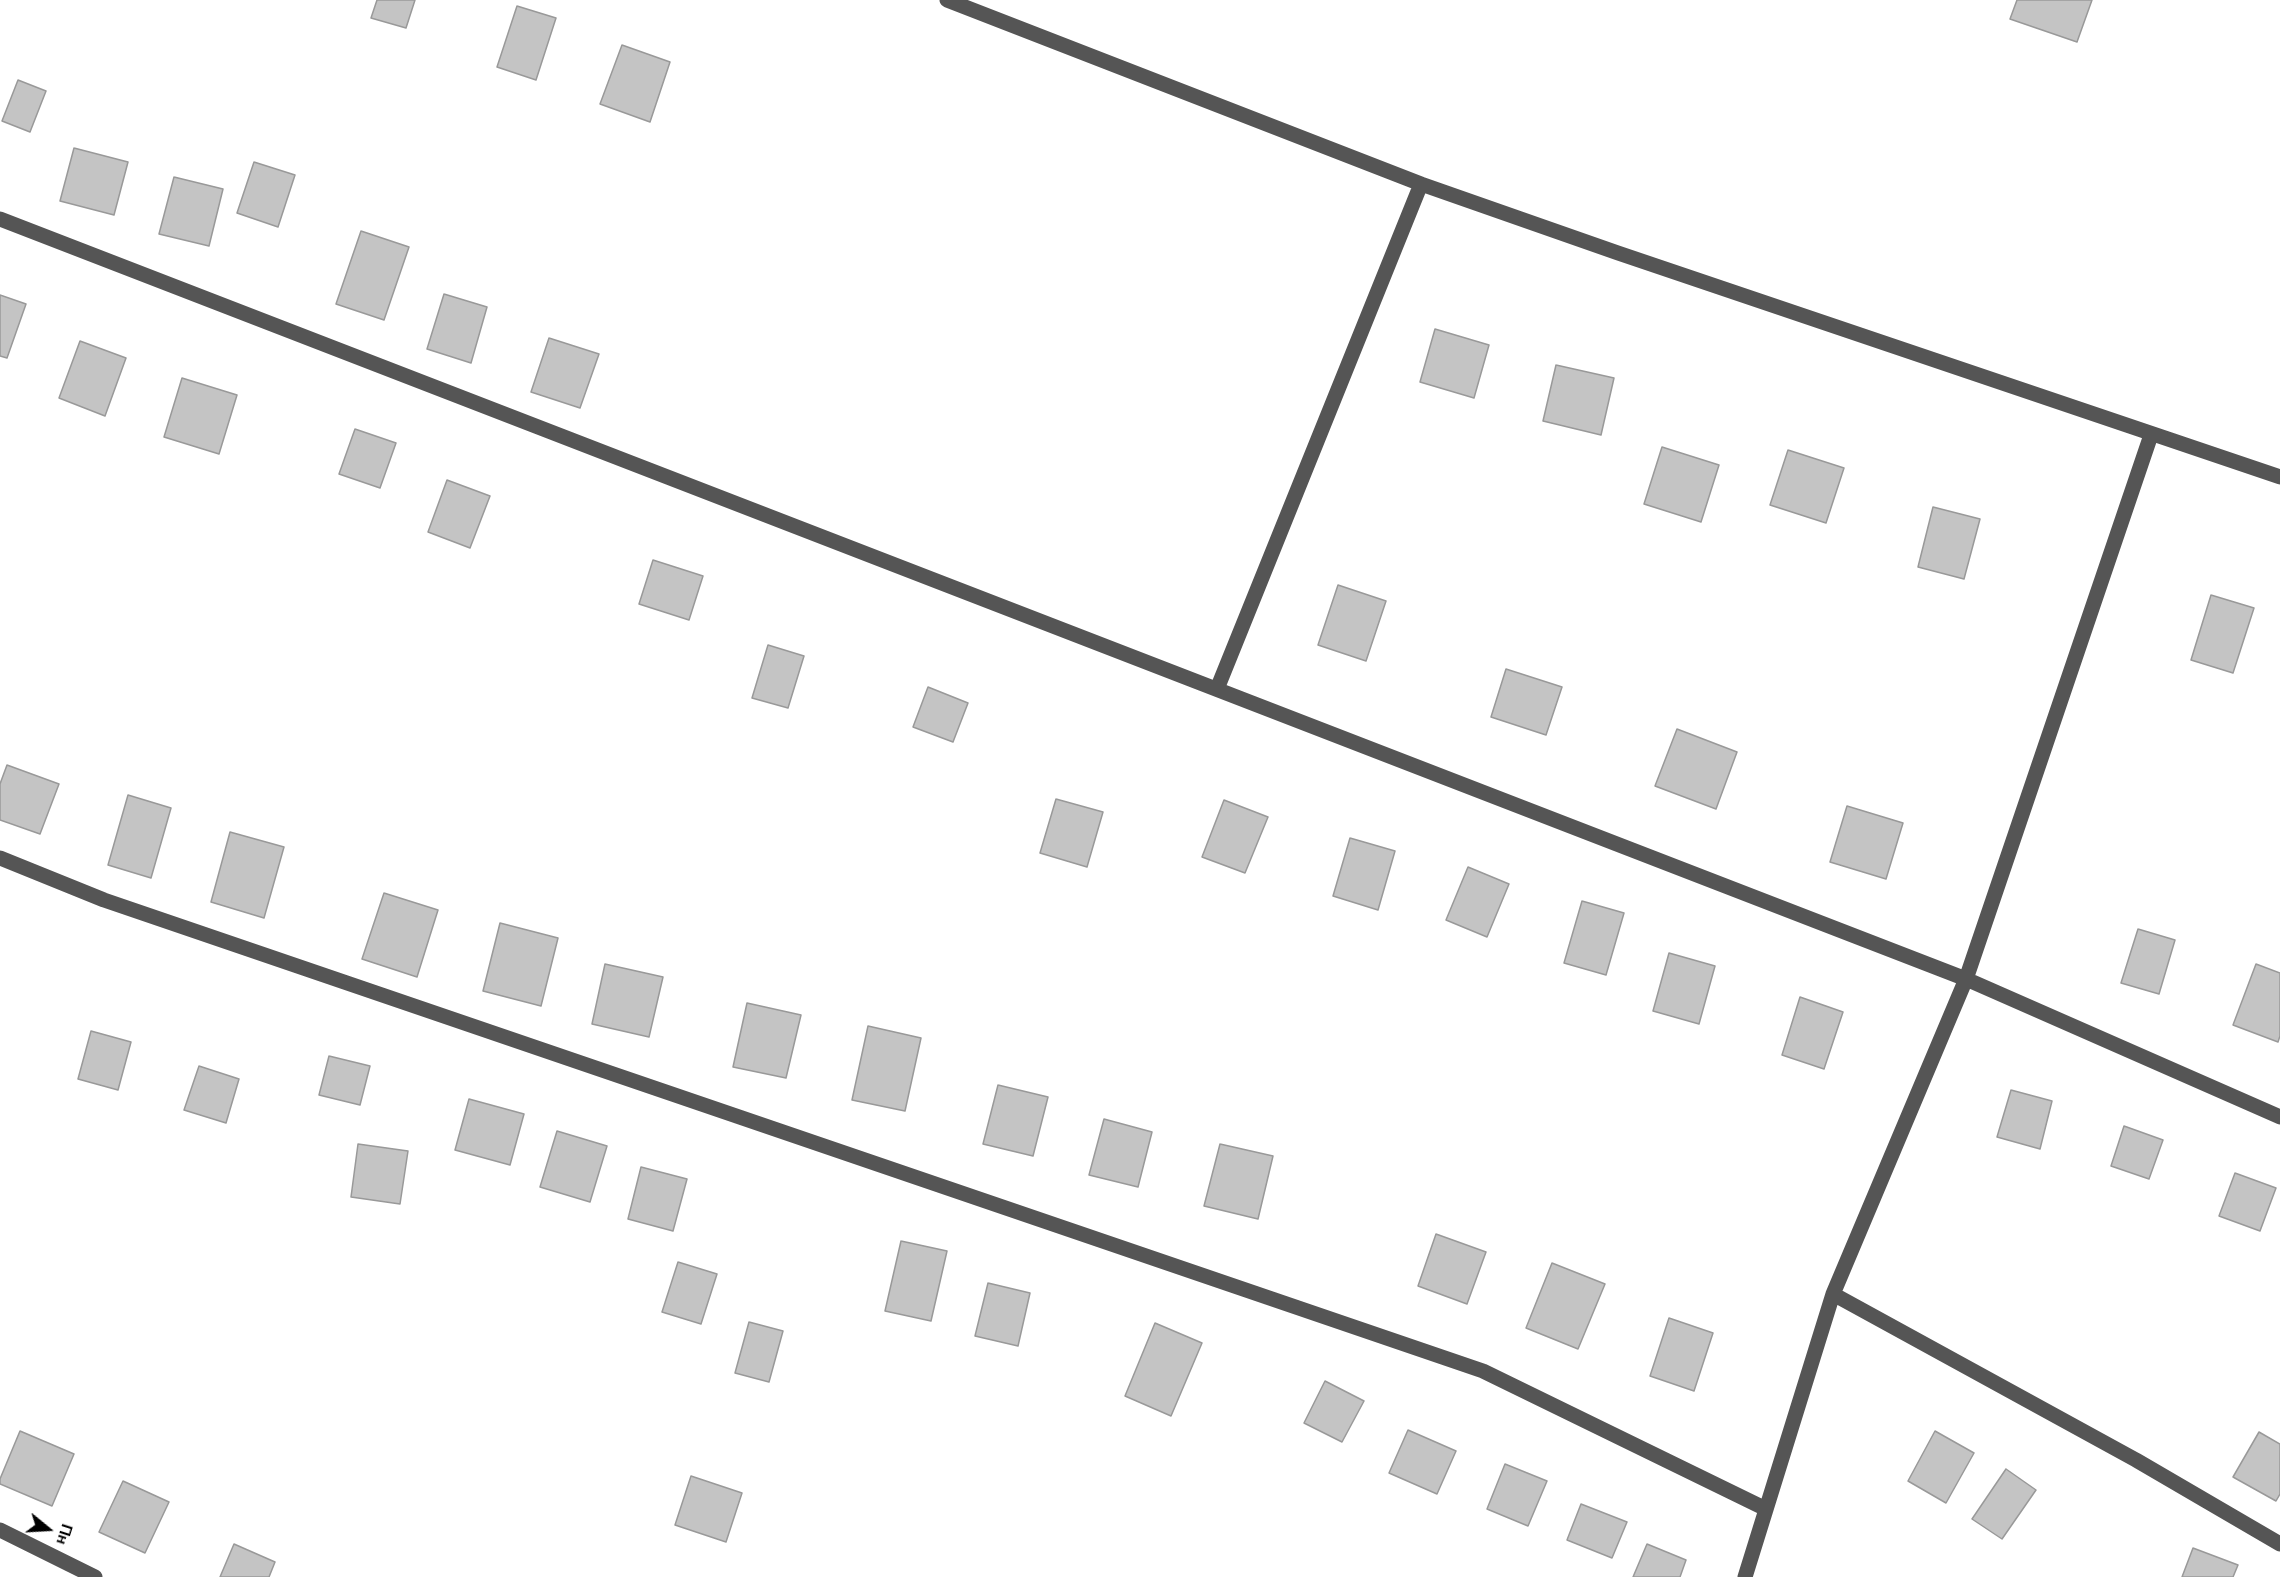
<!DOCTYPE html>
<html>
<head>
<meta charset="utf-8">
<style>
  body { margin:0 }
  #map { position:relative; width:2280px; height:1577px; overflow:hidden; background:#fff; font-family:Lato,sans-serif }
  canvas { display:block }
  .north { position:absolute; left:18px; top:1499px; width:60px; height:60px; -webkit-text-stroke:4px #fff; paint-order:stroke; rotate:108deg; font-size:16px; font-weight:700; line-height:24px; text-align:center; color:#000 }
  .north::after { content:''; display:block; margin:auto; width:21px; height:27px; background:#000; clip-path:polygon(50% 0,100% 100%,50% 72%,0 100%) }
</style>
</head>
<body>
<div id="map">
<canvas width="2280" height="1577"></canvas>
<div class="north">Пн</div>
</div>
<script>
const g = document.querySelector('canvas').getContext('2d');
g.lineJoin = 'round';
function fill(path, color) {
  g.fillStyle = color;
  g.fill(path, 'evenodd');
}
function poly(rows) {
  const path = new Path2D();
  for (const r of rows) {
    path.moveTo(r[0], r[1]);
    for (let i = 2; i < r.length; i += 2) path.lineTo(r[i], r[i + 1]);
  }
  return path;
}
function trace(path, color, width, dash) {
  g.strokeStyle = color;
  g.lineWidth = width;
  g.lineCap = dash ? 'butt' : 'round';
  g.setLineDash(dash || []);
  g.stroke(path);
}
const building = poly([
  [377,0,415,0,406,28,371,18,377,0],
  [2017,0,2092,0,2077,42,2010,19,2017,0],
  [517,6,556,18,536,80,497,67,517,6],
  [622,45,670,62,650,122,600,104,622,45],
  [18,80,46,91,30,132,2,121,18,80],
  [74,148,128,162,114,215,60,201,74,148],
  [254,162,295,175,278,227,237,213,254,162],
  [174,177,223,189,209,246,159,234,174,177],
  [361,231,409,247,384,320,336,304,361,231],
  [444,294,487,307,471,363,427,349,444,294],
  [0,295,26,304,7,358,0,356,0,295],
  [1435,329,1489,345,1474,398,1420,382,1435,329],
  [549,338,599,354,580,408,531,392,549,338],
  [80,341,126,358,105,416,59,398,80,341],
  [1556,365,1614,378,1601,435,1543,421,1556,365],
  [182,378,237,395,219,454,164,437,182,378],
  [355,429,396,443,380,488,339,474,355,429],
  [1662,447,1719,465,1701,522,1644,504,1662,447],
  [1788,450,1844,468,1826,523,1770,505,1788,450],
  [447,480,490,496,470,548,428,532,447,480],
  [1933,507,1980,519,1964,579,1918,567,1933,507],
  [653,560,703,576,689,620,639,604,653,560],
  [1338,585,1386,601,1366,661,1318,645,1338,585],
  [2211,595,2254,608,2233,673,2191,660,2211,595],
  [768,645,804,656,788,708,752,698,768,645],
  [1506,669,1562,687,1546,735,1491,717,1506,669],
  [928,687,968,703,953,742,913,727,928,687],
  [1677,729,1737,752,1716,809,1655,786,1677,729],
  [7,765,59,784,40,834,0,820,0,784,7,765],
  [128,795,171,808,151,878,108,865,128,795],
  [1056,799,1103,812,1087,867,1040,853,1056,799],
  [1224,800,1268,817,1245,873,1202,857,1224,800],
  [1847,806,1903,823,1886,879,1830,862,1847,806],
  [230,832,284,847,264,918,211,902,230,832],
  [1350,838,1395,851,1378,910,1333,896,1350,838],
  [1468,867,1509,884,1487,937,1446,920,1468,867],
  [384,893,438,910,417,977,362,959,384,893],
  [1582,901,1624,913,1606,975,1564,963,1582,901],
  [500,923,558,938,541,1006,483,991,500,923],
  [2138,929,2175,940,2159,994,2121,983,2138,929],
  [1669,953,1715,966,1699,1024,1653,1011,1669,953],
  [605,964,663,977,649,1037,592,1024,605,964],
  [2256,964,2280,973,2280,1036,2278,1042,2233,1025,2256,964],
  [1800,997,1843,1012,1824,1069,1782,1055,1800,997],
  [747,1003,801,1015,786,1078,733,1067,747,1003],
  [868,1026,921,1038,905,1111,852,1100,868,1026],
  [91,1031,131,1042,118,1090,78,1079,91,1031],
  [329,1056,370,1066,360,1105,319,1095,329,1056],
  [199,1066,239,1079,226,1123,184,1110,199,1066],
  [998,1085,1048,1097,1033,1156,983,1144,998,1085],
  [2011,1090,2052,1101,2040,1149,1997,1137,2011,1090],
  [469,1099,524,1114,510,1165,455,1150,469,1099],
  [1104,1119,1152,1132,1138,1187,1089,1175,1104,1119],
  [2124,1126,2163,1140,2149,1179,2111,1166,2124,1126],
  [557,1131,607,1146,590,1202,540,1187,557,1131],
  [358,1144,408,1151,400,1204,351,1197,358,1144],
  [1220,1144,1273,1156,1258,1219,1204,1206,1220,1144],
  [641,1167,687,1179,673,1231,628,1219,641,1167],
  [2235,1173,2276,1188,2260,1231,2219,1216,2235,1173],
  [1436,1234,1486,1252,1467,1304,1418,1286,1436,1234],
  [901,1241,947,1251,931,1321,885,1311,901,1241],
  [678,1262,717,1274,701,1324,662,1312,678,1262],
  [1552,1263,1605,1284,1578,1349,1526,1328,1552,1263],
  [988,1283,1030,1293,1018,1346,975,1336,988,1283],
  [1669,1318,1713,1333,1694,1391,1650,1376,1669,1318],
  [749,1322,783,1331,769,1382,735,1373,749,1322],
  [1155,1323,1202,1343,1171,1416,1125,1396,1155,1323],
  [1325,1381,1364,1401,1342,1442,1304,1423,1325,1381],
  [1408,1430,1456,1451,1437,1494,1389,1473,1408,1430],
  [20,1431,74,1454,52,1506,0,1484,0,1479,20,1431],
  [1935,1431,1974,1453,1946,1503,1908,1481,1935,1431],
  [2259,1432,2280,1444,2280,1494,2276,1501,2233,1477,2259,1432],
  [1505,1464,1547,1481,1528,1526,1487,1509,1505,1464],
  [2006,1469,2036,1490,2002,1539,1972,1519,2006,1469],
  [691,1476,742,1493,726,1542,675,1525,691,1476],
  [123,1481,169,1502,145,1553,99,1532,123,1481],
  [1581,1504,1627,1522,1612,1558,1567,1540,1581,1504],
  [234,1544,275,1562,269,1577,220,1577,234,1544],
  [1647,1544,1686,1560,1680,1577,1633,1577,1647,1544],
  [2193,1548,2238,1565,2233,1577,2182,1577,2193,1548]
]);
fill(building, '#c4c4c4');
trace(building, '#999', 1.5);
trace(poly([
  [947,0,1421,184,1618,253,2280,477],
  [0,219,1966,979,2280,1117],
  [1217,689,1421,184],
  [0,858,104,900,1483,1371,1766,1509],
  [1833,1294,2136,1460,2280,1544],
  [0,1530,95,1577],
  [1745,1577,1833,1294,1966,979,2151,435]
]), '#555', 15);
</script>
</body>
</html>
